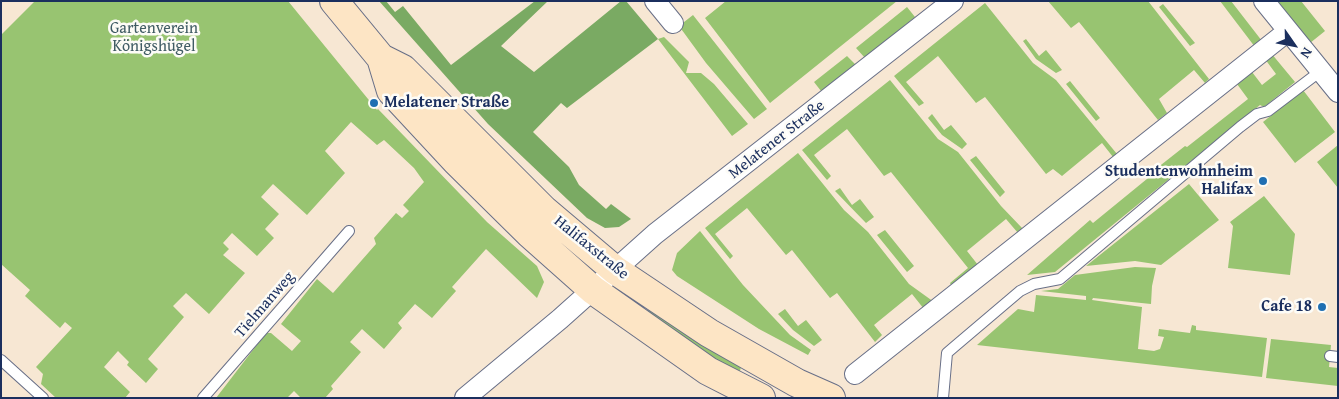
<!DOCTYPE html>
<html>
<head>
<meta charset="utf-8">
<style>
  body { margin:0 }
  #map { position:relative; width:1339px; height:399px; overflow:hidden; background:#f7e7d3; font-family:"Gentium Book Plus",serif }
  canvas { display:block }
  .frame { position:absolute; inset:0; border:2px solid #1b2f5e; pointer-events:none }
  .north { position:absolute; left:1269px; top:20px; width:50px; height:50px; -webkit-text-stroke:4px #fdfcf7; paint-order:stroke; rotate:123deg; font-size:14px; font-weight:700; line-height:20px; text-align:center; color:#1b2f5e }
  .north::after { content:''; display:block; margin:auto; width:18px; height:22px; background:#1b2f5e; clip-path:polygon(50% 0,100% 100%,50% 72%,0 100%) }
</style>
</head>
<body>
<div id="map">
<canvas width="1339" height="399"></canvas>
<div class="frame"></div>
<div class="north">N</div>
</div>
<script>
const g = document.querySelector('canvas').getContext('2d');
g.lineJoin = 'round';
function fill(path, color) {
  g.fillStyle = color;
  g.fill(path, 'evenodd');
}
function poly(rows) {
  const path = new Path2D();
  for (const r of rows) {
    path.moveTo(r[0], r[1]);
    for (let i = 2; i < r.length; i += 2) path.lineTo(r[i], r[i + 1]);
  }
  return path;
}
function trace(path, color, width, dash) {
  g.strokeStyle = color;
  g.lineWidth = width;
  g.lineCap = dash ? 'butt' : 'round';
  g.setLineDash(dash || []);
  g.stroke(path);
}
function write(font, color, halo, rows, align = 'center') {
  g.font = font + ' "Gentium Book Plus",serif';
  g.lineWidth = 5;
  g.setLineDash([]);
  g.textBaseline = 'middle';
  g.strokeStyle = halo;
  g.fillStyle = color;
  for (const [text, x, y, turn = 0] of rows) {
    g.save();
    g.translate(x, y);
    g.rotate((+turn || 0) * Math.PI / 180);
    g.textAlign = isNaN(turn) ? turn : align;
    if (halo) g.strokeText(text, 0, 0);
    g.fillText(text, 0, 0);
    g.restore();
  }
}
fill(poly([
  [35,1,288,1,377,110,378,109,487,222,537,266,544,282,537,298,486,249,452,287,456,291,432,318,415,304,398,323,402,328,384,349,362,329,350,342,361,352,331,386,333,389,325,398,301,398,294,391,287,398,216,398,266,333,271,333,292,351,301,341,281,324,317,279,333,293,376,244,374,238,396,213,402,218,409,211,403,205,424,182,414,168,384,140,377,145,351,122,325,151,345,173,307,215,273,184,261,197,279,214,265,229,274,238,257,256,232,233,223,243,229,249,223,255,245,273,209,314,186,293,173,306,184,317,148,359,158,369,146,383,127,365,129,362,118,351,104,367,130,392,125,398,56,398,41,384,43,374,36,367,72,328,65,322,60,328,25,296,30,290,1,264,1,35],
  [726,1,897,1,770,103,705,18],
  [1048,1,1148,1,1209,79,1205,83,1194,70,1159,99,1167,113,1158,120,1079,22,1071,28],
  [1220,1,1231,1,1262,41,1255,47],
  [1277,1,1301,1,1325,31,1310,43],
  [985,3,1033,63,1056,80,1117,154,1113,157,1102,143,1062,176,1053,169,1046,174,985,97,976,103,938,56,906,82,924,103,919,106,894,76],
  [1163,4,1195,43,1190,46,1159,7],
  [907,7,915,17,865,58,856,48],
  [693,15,767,109,754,119,706,63,679,26],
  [664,37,689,62,686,73,701,73,714,84,748,124,732,136,658,39],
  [1026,39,1039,56,1046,50,1062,70,1056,73,1036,59,1023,41],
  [1271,53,1295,82,1264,107,1260,105,1055,272,1027,275,1090,220,1093,223,1153,174,1152,172,1185,146,1187,147,1248,99,1237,84,1252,72,1262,85,1276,74,1265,59],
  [847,56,856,65,821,91,814,82],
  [890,80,938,139,958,152,1001,206,1023,229,1018,233,1006,219,967,251,978,265,952,287,950,283,968,268,891,172,884,176,847,129,814,155,831,176,827,180,802,150],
  [1070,81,1100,118,1096,121,1066,84],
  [1303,90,1335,132,1295,163,1263,122],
  [932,114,944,130,951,125,967,144,962,149,942,135,928,118],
  [1338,145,1338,188,1317,162],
  [798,153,844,210,868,232,909,284,934,302,924,309,912,294,874,325,882,335,875,342,837,293,830,298,792,250,786,255,747,208,715,234,733,256,730,259,705,228],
  [976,156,1005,192,1000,197,970,160],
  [1189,184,1219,220,1161,265,1135,261,1086,266],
  [840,188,852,205,860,199,874,217,866,223,835,191],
  [1264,196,1295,234,1290,275,1228,268,1233,226,1230,222],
  [885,230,914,266,907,272,877,235],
  [700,231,743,285,790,335,811,350,808,355,759,329,677,276,672,270,677,253],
  [1135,267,1156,268,1152,286,1151,304,1093,298,1092,300,1142,307,1138,349,1154,351,1160,349,1164,337,1158,336,1159,329,1190,333,1192,325,1196,326,1196,330,1267,338,1262,377,977,345,1018,309,1034,312,1036,295,1086,300,1086,296,1041,291,1058,289,1075,275],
  [653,306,741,367,740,371,735,373,641,316],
  [785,309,798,326,806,320,822,340,814,346,793,330,778,314],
  [1271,339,1331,345,1329,367,1338,368,1338,386,1266,378]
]), '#98c471');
fill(poly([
  [379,1,386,1,395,12,403,6,451,65,535,1,548,1,501,46,534,72,621,1,626,1,658,39,567,108,561,103,533,132,569,167,579,185,606,209,611,204,631,219,619,227,605,228,587,218,488,124]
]), '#7aaa63');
const lane = poly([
  [1330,356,1338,357],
  [1,360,43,398],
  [203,398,349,231],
  [943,398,947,353,954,347,1020,291,1034,284,1060,279,1240,127,1257,114,1268,111,1322,70]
]);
const street = poly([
  [655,1,673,23],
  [1264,1,1338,92],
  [855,374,1288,31],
  [465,398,560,319,655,234,953,1]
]);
const secondary = poly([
  [334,1,381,58,403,69,544,210,615,270,709,333,797,383,831,398],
  [381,58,391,91,456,161,530,234,593,290,708,371,761,398]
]);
trace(lane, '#686f87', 12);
trace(street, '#686f87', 22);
trace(secondary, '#686f87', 30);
trace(lane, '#fff', 10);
trace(street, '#fff', 20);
trace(secondary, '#fde5c5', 28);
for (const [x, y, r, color] of [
  [374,103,5,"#1f6fb2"],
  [1263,181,5,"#1f6fb2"],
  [1322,307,5,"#1f6fb2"]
]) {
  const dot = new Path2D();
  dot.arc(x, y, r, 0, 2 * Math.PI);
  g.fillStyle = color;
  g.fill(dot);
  trace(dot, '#fdfcf7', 2);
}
write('16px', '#405c64', '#fdfcf7', [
  ["Gartenverein",154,29],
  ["Königshügel",154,47]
]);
write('bold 16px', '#1b2f5e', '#fdfcf7', [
  ["Melatener Straße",384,103,"left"],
  ["Studentenwohnheim",1253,172],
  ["Halifax",1253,190],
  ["Cafe 18",1312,307]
], 'right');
write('16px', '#1b2f5e', '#fdfcf7', [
  ["Melatener Straße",777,140,-38],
  ["Halifaxstraße",591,248,39],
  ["Tielmanweg",265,305,-49]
]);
</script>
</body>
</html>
